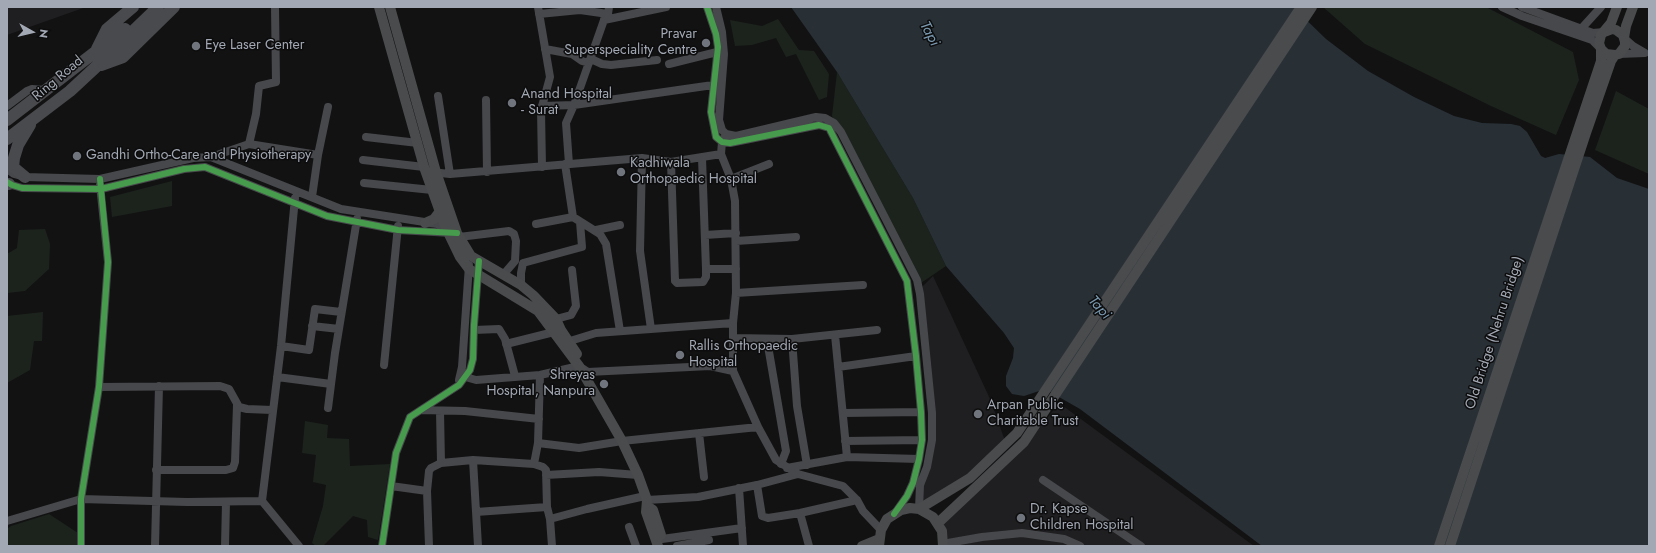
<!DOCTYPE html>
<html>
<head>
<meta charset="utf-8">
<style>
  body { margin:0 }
  #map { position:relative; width:1656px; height:553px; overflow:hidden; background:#121213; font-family:Jost,sans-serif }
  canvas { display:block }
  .frame { position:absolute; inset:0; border:8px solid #a3a9b4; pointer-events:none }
  .north { position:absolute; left:12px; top:12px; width:40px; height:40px; -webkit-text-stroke:3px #0d0d0e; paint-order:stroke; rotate:98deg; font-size:11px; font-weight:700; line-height:16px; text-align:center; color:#a3a9b4 }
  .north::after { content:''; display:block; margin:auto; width:14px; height:18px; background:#a3a9b4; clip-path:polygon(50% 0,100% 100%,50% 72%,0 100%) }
</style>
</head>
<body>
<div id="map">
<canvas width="1656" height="553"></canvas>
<div class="frame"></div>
<div class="north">N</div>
</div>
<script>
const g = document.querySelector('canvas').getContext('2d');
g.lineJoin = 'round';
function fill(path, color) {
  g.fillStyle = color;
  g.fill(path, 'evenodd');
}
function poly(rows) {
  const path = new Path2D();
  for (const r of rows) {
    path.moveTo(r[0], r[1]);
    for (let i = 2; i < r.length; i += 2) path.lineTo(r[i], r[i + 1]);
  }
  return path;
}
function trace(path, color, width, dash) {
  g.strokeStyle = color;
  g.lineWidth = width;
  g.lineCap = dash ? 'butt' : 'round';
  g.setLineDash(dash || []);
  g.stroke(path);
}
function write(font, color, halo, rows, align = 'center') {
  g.font = font + ' Jost,sans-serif';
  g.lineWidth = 3;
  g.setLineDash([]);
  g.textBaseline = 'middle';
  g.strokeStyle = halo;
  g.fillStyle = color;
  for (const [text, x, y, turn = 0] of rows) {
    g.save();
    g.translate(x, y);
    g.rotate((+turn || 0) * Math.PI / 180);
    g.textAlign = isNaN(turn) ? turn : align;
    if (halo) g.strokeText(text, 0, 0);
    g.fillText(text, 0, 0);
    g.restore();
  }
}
fill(poly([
  [7,7,86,7,7,35],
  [933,276,991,401,1005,441,969,476,923,504,923,485,935,439,922,287],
  [1059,403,1254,546,951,546,945,538,942,524,1027,444]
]), '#1f1f21');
fill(poly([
  [1323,7,1486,7,1573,52,1579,80,1556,135,1491,106,1365,44],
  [778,19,799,50,814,51,829,74,827,97,819,100,796,54,786,57,776,38,752,45,735,46,730,20,762,26],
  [837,72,913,198,946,266,921,283,832,116],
  [1616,91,1649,109,1649,174,1595,150],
  [172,181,172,206,112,217,110,197],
  [45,229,50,244,49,269,25,291,7,293,7,254,17,248,19,230],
  [43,312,42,341,34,341,30,370,7,383,7,316],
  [305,421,328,425,327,438,349,439,350,466,390,464,378,540,368,537,367,520,353,516,323,546,316,546,312,543,323,506,326,485,313,482,316,455,302,453],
  [49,514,78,533,78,546,7,546,7,529,11,526]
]), '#1c231d');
fill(poly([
  [791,7,1293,7,1326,39,1368,71,1414,97,1454,116,1482,123,1511,124,1520,126,1527,132,1541,156,1545,158,1559,154,1590,157,1617,178,1649,189,1649,546,1262,546,1080,409,1045,389,1024,396,1012,394,1006,386,1006,376,1013,358,1014,348,1004,333,946,266,913,198,837,72]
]), '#283036');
trace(poly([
  [538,7,550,77,541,110,542,167],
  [707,7,716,34,718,47,711,112,716,137,722,142,730,143,819,125,829,128,907,281,916,356,921,412,922,440,919,459,913,483,907,496,895,513],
  [716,7,722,32,724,54,719,120,722,130,726,134,736,136,816,117,825,118,834,123,841,132,917,280,920,294,932,413,932,440,927,467,920,485,919,509],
  [1502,7,1522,16,1592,40,1600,48],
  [1522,7,1593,33,1604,32],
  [539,14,580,10,608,14],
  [604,20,666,7],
  [1581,29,1601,7],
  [545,49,572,54,582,61,589,63],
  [1619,54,1645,53,1633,46,1624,38],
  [591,59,602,64,611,65,657,60],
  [669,64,717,52],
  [438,96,450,174],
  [486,100,487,172],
  [7,106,27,91,32,89,45,90],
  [542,106,574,105,713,85],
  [366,137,418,143],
  [724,138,722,142,721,154,731,179,735,201,736,293,733,323,733,371,758,427,776,460,798,474,843,486,857,500,863,511,881,530],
  [249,144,318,155],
  [211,157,249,144,256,114,259,86,276,82,275,7],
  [642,158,640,251,651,329],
  [363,160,424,167],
  [671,162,675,281,677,283,703,282,706,277,706,269,702,158],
  [565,164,573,217],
  [569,164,566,123,574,105,604,20,608,14,609,7],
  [7,169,14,174,25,177,100,179,193,158,211,157,341,209,450,226],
  [431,172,450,174,642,158,671,162,721,154],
  [731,179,769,164],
  [7,182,12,185,22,188,101,189,184,169,205,167,327,216,398,230,452,233],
  [364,183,432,190],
  [312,197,318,155,328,107],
  [536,224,573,217,600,234,606,244,620,331],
  [596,230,620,225],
  [705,235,736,233],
  [459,237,509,231,514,234,516,241,515,261,503,275],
  [736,241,796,237],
  [706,269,736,269],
  [521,285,521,273,523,263,582,247,580,222],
  [736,293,863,285],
  [556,319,571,315,576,306,572,270],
  [312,326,339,329],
  [474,330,499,329,505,339,515,376],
  [835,335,847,457],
  [733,338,792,339,877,330],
  [792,339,797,406,807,465],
  [767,340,786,451,781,464],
  [570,341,596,333,733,323],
  [506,344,558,331],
  [281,346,309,350,315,309,341,312],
  [384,365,398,226],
  [838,367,916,356],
  [462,376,476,380,540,375,579,366,588,372,710,366,733,371],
  [277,377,331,384],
  [459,380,462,367,469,265],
  [99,387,220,386,229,389,239,407,247,409,272,410],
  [328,408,335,353,357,219],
  [421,410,465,411,539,419],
  [440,411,441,463],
  [843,413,921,412],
  [699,433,704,477],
  [845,441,922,440],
  [538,443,579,448,622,441,758,427],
  [473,460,478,546],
  [534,464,538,443,540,375],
  [787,468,847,457,919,459],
  [156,470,226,470,233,468,235,462,237,405],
  [546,475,599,472,638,475],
  [1043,480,1141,546],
  [757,485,762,516,768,518,800,513,857,500],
  [391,486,427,491],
  [739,488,743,546],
  [647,500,698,497,757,485,798,474],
  [262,501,281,346,295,198],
  [476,512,547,507],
  [800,513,809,546],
  [550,519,587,509,645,496],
  [7,521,81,499,187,502,262,501,299,546],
  [629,527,636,546],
  [662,539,742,528],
  [948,543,982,537,1022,533,1064,539,1080,546],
  [81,546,81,499,99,387,108,262,100,185],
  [155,546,159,386],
  [225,546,226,502],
  [382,546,396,453,410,417,459,385,470,370,473,359,474,325,479,261],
  [429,546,427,491,429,471,431,468,441,463,473,460,534,464,543,467,546,470,547,507,550,519,552,546],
  [677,546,709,540]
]), '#47484b', 8);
trace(poly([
  [379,7,424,167,445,226,460,257,469,269,538,311,579,366,622,441,638,475,647,500,646,512,658,546],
  [390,7,436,172,457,233,471,256,521,285,533,295,556,319,561,330,577,354],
  [1604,32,1612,29,1616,30,1623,35,1625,42,1625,46,1619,54,1615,55,1606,54,1601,49,1599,43,1601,35,1611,23,1617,7],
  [1624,38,1626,26,1633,7],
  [425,223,434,219,440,211],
  [647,506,653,510,661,535],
  [919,509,970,478,1017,433,1301,7],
  [938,523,1024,442,1312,7],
  [862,546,879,539],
  [879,546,881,530,887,519,901,510,910,508,919,509,933,517,942,531,943,546],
  [1439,546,1601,61,1601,49],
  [1450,546,1586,133,1611,61,1615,55]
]), '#494b4d', 10);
trace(poly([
  [97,49,107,29,133,7],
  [101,65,123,57,174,7],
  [7,120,125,29],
  [7,139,70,91,98,65,158,7],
  [25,177,13,167,14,158,18,145,30,125],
  [7,184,9,184]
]), '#494a4d', 12);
trace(poly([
  [707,7,716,34,718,47,711,112,716,137,722,142,730,143,819,125,829,128,907,281,916,356,921,412,922,440,919,459,913,483,907,496,894,514],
  [7,182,12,185,22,188,101,189,184,169,205,167,327,216,398,230,457,233],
  [81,546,81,499,99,387,108,262,100,179],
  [382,546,396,453,410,417,459,385,470,370,473,359,474,325,479,261]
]), '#469c4c', 6);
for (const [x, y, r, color] of [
  [706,43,5,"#70747c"],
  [196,46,5,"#70747c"],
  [512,103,5,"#70747c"],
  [77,156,5,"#70747c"],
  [621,172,5,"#70747c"],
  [680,355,5,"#70747c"],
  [604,384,5,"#70747c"],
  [978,414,5,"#70747c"],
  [1021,518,5,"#70747c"]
]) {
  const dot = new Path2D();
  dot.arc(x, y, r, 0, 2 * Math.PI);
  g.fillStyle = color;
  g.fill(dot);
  trace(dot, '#0d0d0e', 1.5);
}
write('14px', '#a3a9b4', '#0d0d0e', [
  ["Pravar",697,35,"right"],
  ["Superspeciality Centre",697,51,"right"],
  ["Eye Laser Center",205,46],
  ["Anand Hospital",521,95],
  ["- Surat",521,111],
  ["Gandhi Ortho-Care and Physiotherapy",86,156],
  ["Kadhiwala",630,164],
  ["Orthopaedic Hospital",630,180],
  ["Rallis Orthopaedic",689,347],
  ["Hospital",689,363],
  ["Shreyas",595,376,"right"],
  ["Hospital, Nanpura",595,392,"right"],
  ["Arpan Public",987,406],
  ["Charitable Trust",987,422],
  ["Dr. Kapse",1030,510],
  ["Children Hospital",1030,526]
], 'left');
write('14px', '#a3a9b4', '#0d0d0e', [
  ["Ring Road",58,79,-40],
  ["Old Bridge (Nehru Bridge)",1495,333,-72]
]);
write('italic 15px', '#7998b0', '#0d0d0e', [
  ["Tapi",929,34,62],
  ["Tapi",1099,308,48]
]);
</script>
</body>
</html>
